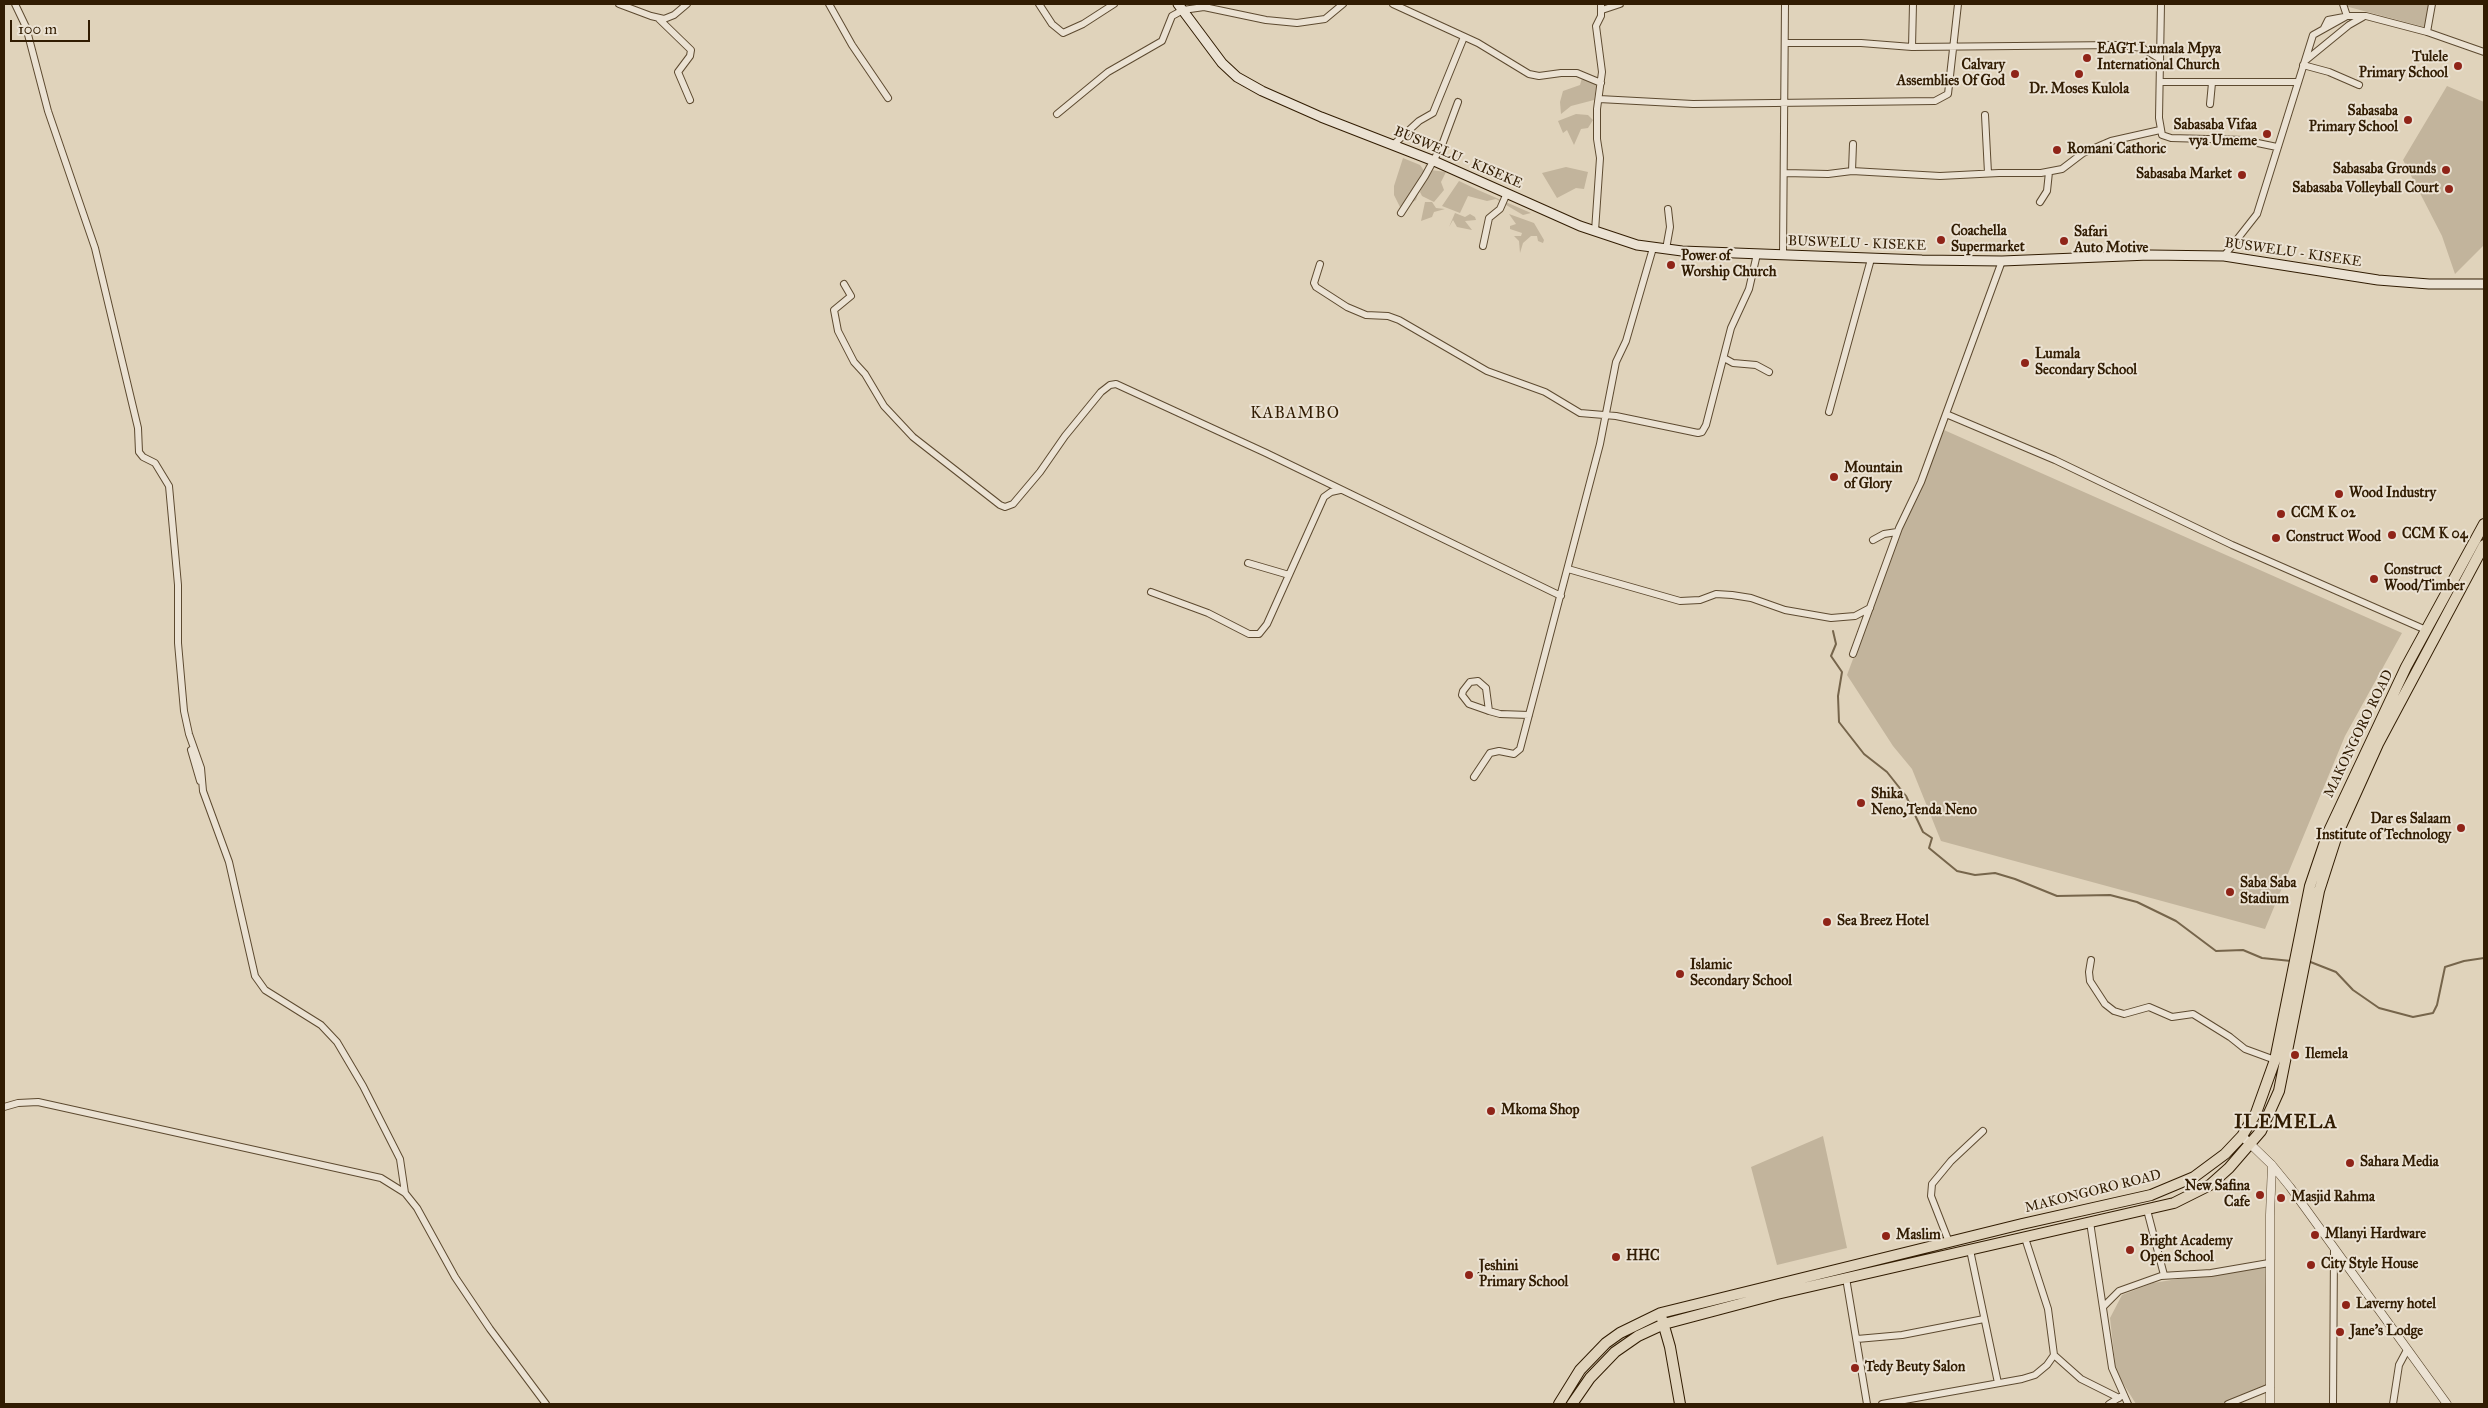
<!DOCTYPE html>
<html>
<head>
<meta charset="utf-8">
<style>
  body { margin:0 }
  #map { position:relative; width:2488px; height:1408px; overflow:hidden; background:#e0d3bb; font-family:"IM FELL Great Primer",serif }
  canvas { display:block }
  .frame { position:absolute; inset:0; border:5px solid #311c02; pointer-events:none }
  .scale { position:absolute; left:10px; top:20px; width:80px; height:22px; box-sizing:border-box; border:2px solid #311c02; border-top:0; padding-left:6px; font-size:15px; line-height:18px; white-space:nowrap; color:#311c02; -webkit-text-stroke:4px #ebe2d3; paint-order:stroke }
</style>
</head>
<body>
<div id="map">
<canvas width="2488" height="1408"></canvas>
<div class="frame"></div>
<div class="scale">100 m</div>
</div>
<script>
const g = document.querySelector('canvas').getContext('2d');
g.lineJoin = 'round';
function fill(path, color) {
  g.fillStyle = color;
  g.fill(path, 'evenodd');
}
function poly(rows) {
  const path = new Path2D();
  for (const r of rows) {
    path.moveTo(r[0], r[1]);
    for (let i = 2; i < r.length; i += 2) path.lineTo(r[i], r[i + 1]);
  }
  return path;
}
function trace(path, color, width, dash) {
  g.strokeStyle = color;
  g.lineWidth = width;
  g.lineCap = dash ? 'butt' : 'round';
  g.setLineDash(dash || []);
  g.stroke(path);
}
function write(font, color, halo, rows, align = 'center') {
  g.font = font + ' "IM FELL Great Primer",serif';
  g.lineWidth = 4;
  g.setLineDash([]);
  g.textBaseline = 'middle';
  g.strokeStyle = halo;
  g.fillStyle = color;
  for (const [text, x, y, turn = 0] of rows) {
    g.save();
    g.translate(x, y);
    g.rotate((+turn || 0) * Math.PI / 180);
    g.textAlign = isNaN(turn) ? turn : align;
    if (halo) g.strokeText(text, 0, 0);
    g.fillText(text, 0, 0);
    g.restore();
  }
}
fill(poly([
  [2345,4,2434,4,2428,28,2345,6],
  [1582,78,1597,82,1594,100,1571,106,1561,114,1560,102,1563,91,1580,85],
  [2447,86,2484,102,2484,245,2455,274,2442,236,2403,160],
  [1576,114,1588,115,1593,120,1588,128,1581,129,1574,145,1567,130,1563,133,1558,121],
  [1403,158,1420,165,1425,172,1416,200,1401,209,1394,195,1394,186],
  [1425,164,1431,170,1446,172,1441,182,1444,190,1434,202,1422,196,1420,192,1428,172],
  [1566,167,1588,172,1584,189,1576,188,1557,198,1542,173],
  [1459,181,1478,190,1531,213,1523,215,1496,199,1487,201,1468,196,1460,213,1442,206],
  [1425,202,1432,202,1436,208,1445,209,1434,212,1432,217,1421,221],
  [1455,213,1465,217,1470,214,1475,217,1476,220,1465,221,1472,230,1457,227,1453,220,1449,227],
  [1509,214,1534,223,1544,240,1543,243,1538,241,1537,236,1531,236,1523,243,1520,253,1519,241,1514,236,1521,236,1522,233,1510,229,1510,226,1516,224],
  [1944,430,2402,633,2345,736,2265,929,1941,841,1912,769,1893,746,1847,675,1901,531],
  [1823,1136,1847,1248,1777,1265,1751,1167],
  [2265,1265,2270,1390,2227,1404,2136,1404,2116,1372,2110,1318,2122,1295,2153,1283]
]), '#c2b49c');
trace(poly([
  [1833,631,1836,644,1831,656,1842,672,1838,696,1839,722,1864,754,1887,772,1906,796,1923,832,1932,838,1929,848,1957,871,1975,875,1995,873,2015,879,2057,896,2110,895,2137,902,2176,921,2216,951,2243,950,2262,958,2291,961],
  [2308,961,2336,972,2353,990,2379,1008,2413,1017,2433,1013,2437,1005,2445,967,2464,961,2484,958]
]), '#76654b', 2);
const minor = poly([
  [15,4,26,27,48,111,95,248,138,428,139,452,143,457,155,463,169,486,178,585,178,643,184,711,189,734,201,768,203,791,229,862,255,976,265,990,321,1025,337,1042,363,1086,400,1159,405,1193],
  [619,4,651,16,664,19,674,15,687,4],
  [829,4,852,45,888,98],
  [1039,4,1052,24,1063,33,1083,24,1114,4],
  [1393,4,1478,43,1529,74,1539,76,1561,73,1577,73,1601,83],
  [2161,4,2159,118,2162,135,2171,138,2243,140,2277,147],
  [2343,4,2347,16],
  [1602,10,1620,4],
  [659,19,691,50,690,56,678,72,690,100],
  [2324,28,2328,20,2344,17],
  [2427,32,2432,4],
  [1785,43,1861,43,1912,47,2119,45,2142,48,2160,59],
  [1912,47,1913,4],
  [2305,61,2349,25,2363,17],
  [2303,65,2329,72,2359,85],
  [2160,82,2298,82],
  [1599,99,1693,104,1935,101,1948,94,1958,4],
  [2210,104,2212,83],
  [1057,114,1108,72,1162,41,1172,16,1183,10,1204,7,1266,20,1297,23,1325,19,1343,4],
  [1985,115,1988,173],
  [1393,145,1419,121,1433,113,1464,37],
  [1852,171,1853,144],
  [1785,173,1828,174,1852,171,1940,176,1999,173,2041,173,2062,169,2083,153,2111,141,2160,130],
  [2040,202,2047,191,2049,172],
  [1401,213,1425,176,1442,145,1458,102],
  [1595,231,1600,158,1597,139,1597,109,1602,72,1596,26,1601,16,1601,4],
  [1483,246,1489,218,1500,209,1507,193],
  [1666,249,1670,227,1668,209],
  [1783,255,1785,4],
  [2224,256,2257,214,2313,35,2347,16,2366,16,2427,32,2484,52],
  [1320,264,1314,283,1316,287,1347,307,1366,315,1388,316,1399,320,1487,371,1545,392,1580,413,1616,416,1698,433,1702,432,1706,425,1731,328,1749,289,1757,254],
  [844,284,851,296,834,310,838,331,854,362,865,374,884,406,913,437,1000,505,1005,507,1013,504,1040,472,1065,436,1101,392,1110,385,1116,384,1266,453,1561,596],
  [1724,358,1733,363,1756,365,1769,372],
  [1829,412,1871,259],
  [1946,414,2055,460,2232,545,2426,630],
  [1873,540,1884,534,1897,532],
  [1248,563,1289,575],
  [1568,569,1680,601,1700,600,1716,594,1732,595,1751,598,1785,610,1831,618,1855,616,1870,608],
  [1151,592,1208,613,1249,634,1259,634,1267,624,1324,497,1331,492,1340,490],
  [1853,654,1899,528,1921,482,2002,261],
  [1489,711,1486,688,1478,681,1470,682,1463,691,1462,695,1469,704,1489,711,1500,714,1529,715],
  [191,750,200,781],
  [1474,777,1490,753,1499,751,1514,754,1520,749,1600,444,1616,362,1626,341,1653,248],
  [2091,960,2089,972,2090,981,2105,1004,2114,1011,2124,1014,2149,1007,2172,1017,2193,1014,2230,1037,2245,1049,2275,1060],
  [4,1107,18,1103,38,1102,381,1178,405,1193,417,1208,455,1277,490,1329,546,1404],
  [2147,1210,2164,1275],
  [2090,1222,2112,1368,2128,1404],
  [2025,1238,2048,1309,2054,1355,2081,1379,2119,1398],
  [1949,1242,1931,1196,1932,1184,1951,1161,1983,1131],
  [1970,1250,1998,1383],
  [1846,1278,1867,1404],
  [2104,1306,2119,1291,2161,1276,2211,1273,2269,1263],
  [1857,1339,1902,1335,1984,1319],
  [1882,1404,2022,1379,2035,1375,2047,1365,2054,1355],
  [2109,1404,2120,1397],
  [2228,1404,2270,1387],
  [2333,1404,2334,1249],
  [2393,1404,2399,1365,2407,1350]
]);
const tertiary = poly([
  [2242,1136,2272,1165,2290,1187,2447,1404],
  [2270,1404,2270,1215,2272,1165]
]);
const secondary = poly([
  [1178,4,1222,63,1237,77,1262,91,1321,117,1434,161,1580,226,1637,245,1682,251,1922,260,2002,261,2149,255,2224,256,2378,280,2429,284,2484,284]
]);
const primary = poly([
  [1662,1319,1670,1347,1680,1404],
  [1559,1404,1580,1370,1606,1343,1620,1333,1661,1313,2022,1224,2151,1195,2194,1177,2225,1154,2242,1136,2256,1113,2275,1060,2310,886,2328,833,2406,667,2484,524],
  [1572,1404,1590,1378,1615,1352,1638,1336,1664,1324,1777,1294,2174,1203,2210,1185,2229,1168,2261,1131,2279,1091,2319,891,2337,835,2378,744,2484,545]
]);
trace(minor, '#5d4a30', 8);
trace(tertiary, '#5d4a30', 9);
trace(secondary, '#311c02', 11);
trace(primary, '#311c02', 12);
trace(minor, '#ebe2d3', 6);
trace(tertiary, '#ebe2d3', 8);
trace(secondary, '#ebe2d3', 9);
trace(primary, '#e0d3bb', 10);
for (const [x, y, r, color] of [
  [2087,58,5,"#8f2418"],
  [2458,66,5,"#8f2418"],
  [2015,74,5,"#8f2418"],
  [2079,74,5,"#8f2418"],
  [2408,120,5,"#8f2418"],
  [2267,134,5,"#8f2418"],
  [2057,150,5,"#8f2418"],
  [2446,170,5,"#8f2418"],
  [2242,175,5,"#8f2418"],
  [2449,189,5,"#8f2418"],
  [1941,240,5,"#8f2418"],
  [2064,241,5,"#8f2418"],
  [1671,265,5,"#8f2418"],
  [2025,363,5,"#8f2418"],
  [1834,477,5,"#8f2418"],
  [2339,494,5,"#8f2418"],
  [2281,514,5,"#8f2418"],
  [2392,535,5,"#8f2418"],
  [2276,538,5,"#8f2418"],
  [2374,579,5,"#8f2418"],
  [1861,803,5,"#8f2418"],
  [2461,828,5,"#8f2418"],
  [2230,892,5,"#8f2418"],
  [1827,922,5,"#8f2418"],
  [1680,974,5,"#8f2418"],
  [2295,1055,5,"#8f2418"],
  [1491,1111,5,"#8f2418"],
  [2350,1163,5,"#8f2418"],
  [2260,1195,5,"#8f2418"],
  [2281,1198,5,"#8f2418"],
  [2315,1235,5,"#8f2418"],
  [1886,1236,5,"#8f2418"],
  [2130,1250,5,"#8f2418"],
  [1616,1257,5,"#8f2418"],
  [2311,1265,5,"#8f2418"],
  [1469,1275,5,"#8f2418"],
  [2346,1305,5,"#8f2418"],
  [2340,1332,5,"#8f2418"],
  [1855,1368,5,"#8f2418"]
]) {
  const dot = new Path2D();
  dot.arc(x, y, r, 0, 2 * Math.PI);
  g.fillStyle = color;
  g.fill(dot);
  trace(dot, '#ebe2d3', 2);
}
write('bold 14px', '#311c02', '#ebe2d3', [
  ["EAGT Lumala Mpya",2097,50],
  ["International Church",2097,66],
  ["Tulele",2448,58,"right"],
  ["Primary School",2448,74,"right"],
  ["Calvary",2005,66,"right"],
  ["Assemblies Of God",2005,82,"right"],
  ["Dr. Moses Kulola",2079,90,"center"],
  ["Sabasaba",2398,112,"right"],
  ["Primary School",2398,128,"right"],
  ["Sabasaba Vifaa",2257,126,"right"],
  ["vya Umeme",2257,142,"right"],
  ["Romani Cathoric",2067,150],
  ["Sabasaba Grounds",2436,170,"right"],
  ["Sabasaba Market",2232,175,"right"],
  ["Sabasaba Volleyball Court",2439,189,"right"],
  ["Coachella",1951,232],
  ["Supermarket",1951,248],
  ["Safari",2074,233],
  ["Auto Motive",2074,249],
  ["Power of",1681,257],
  ["Worship Church",1681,273],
  ["Lumala",2035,355],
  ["Secondary School",2035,371],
  ["Mountain",1844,469],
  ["of Glory",1844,485],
  ["Wood Industry",2349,494],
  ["CCM K 02",2291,514],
  ["CCM K 04",2402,535],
  ["Construct Wood",2286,538],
  ["Construct",2384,571],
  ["Wood/Timber",2384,587],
  ["Shika",1871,795],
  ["Neno,Tenda Neno",1871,811],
  ["Dar es Salaam",2451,820,"right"],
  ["Institute of Technology",2451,836,"right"],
  ["Saba Saba",2240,884],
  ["Stadium",2240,900],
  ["Sea Breez Hotel",1837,922],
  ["Islamic",1690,966],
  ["Secondary School",1690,982],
  ["Ilemela",2305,1055],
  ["Mkoma Shop",1501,1111],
  ["Sahara Media",2360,1163],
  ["New Safina",2250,1187,"right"],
  ["Cafe",2250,1203,"right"],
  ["Masjid Rahma",2291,1198],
  ["Mlanyi Hardware",2325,1235],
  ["Maslim",1896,1236],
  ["Bright Academy",2140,1242],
  ["Open School",2140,1258],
  ["HHC",1626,1257],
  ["City Style House",2321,1265],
  ["Jeshini",1479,1267],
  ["Primary School",1479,1283],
  ["Laverny hotel",2356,1305],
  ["Jane's Lodge",2350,1332],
  ["Tedy Beuty Salon",1865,1368]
], 'left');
write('14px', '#311c02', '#ebe2d3', [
  ["BUSWELU - KISEKE",1458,158,23],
  ["BUSWELU - KISEKE",1857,244,2],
  ["BUSWELU - KISEKE",2293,253,8],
  ["MAKONGORO ROAD",2359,734,-64],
  ["MAKONGORO ROAD",2093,1192,-14]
]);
g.letterSpacing = '1px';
write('16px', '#311c02', '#ebe2d3', [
  ["KABAMBO",1295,414]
]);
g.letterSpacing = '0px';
g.letterSpacing = '1px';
write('bold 19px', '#311c02', '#ebe2d3', [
  ["ILEMELA",2286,1123]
]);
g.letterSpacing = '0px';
</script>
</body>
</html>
